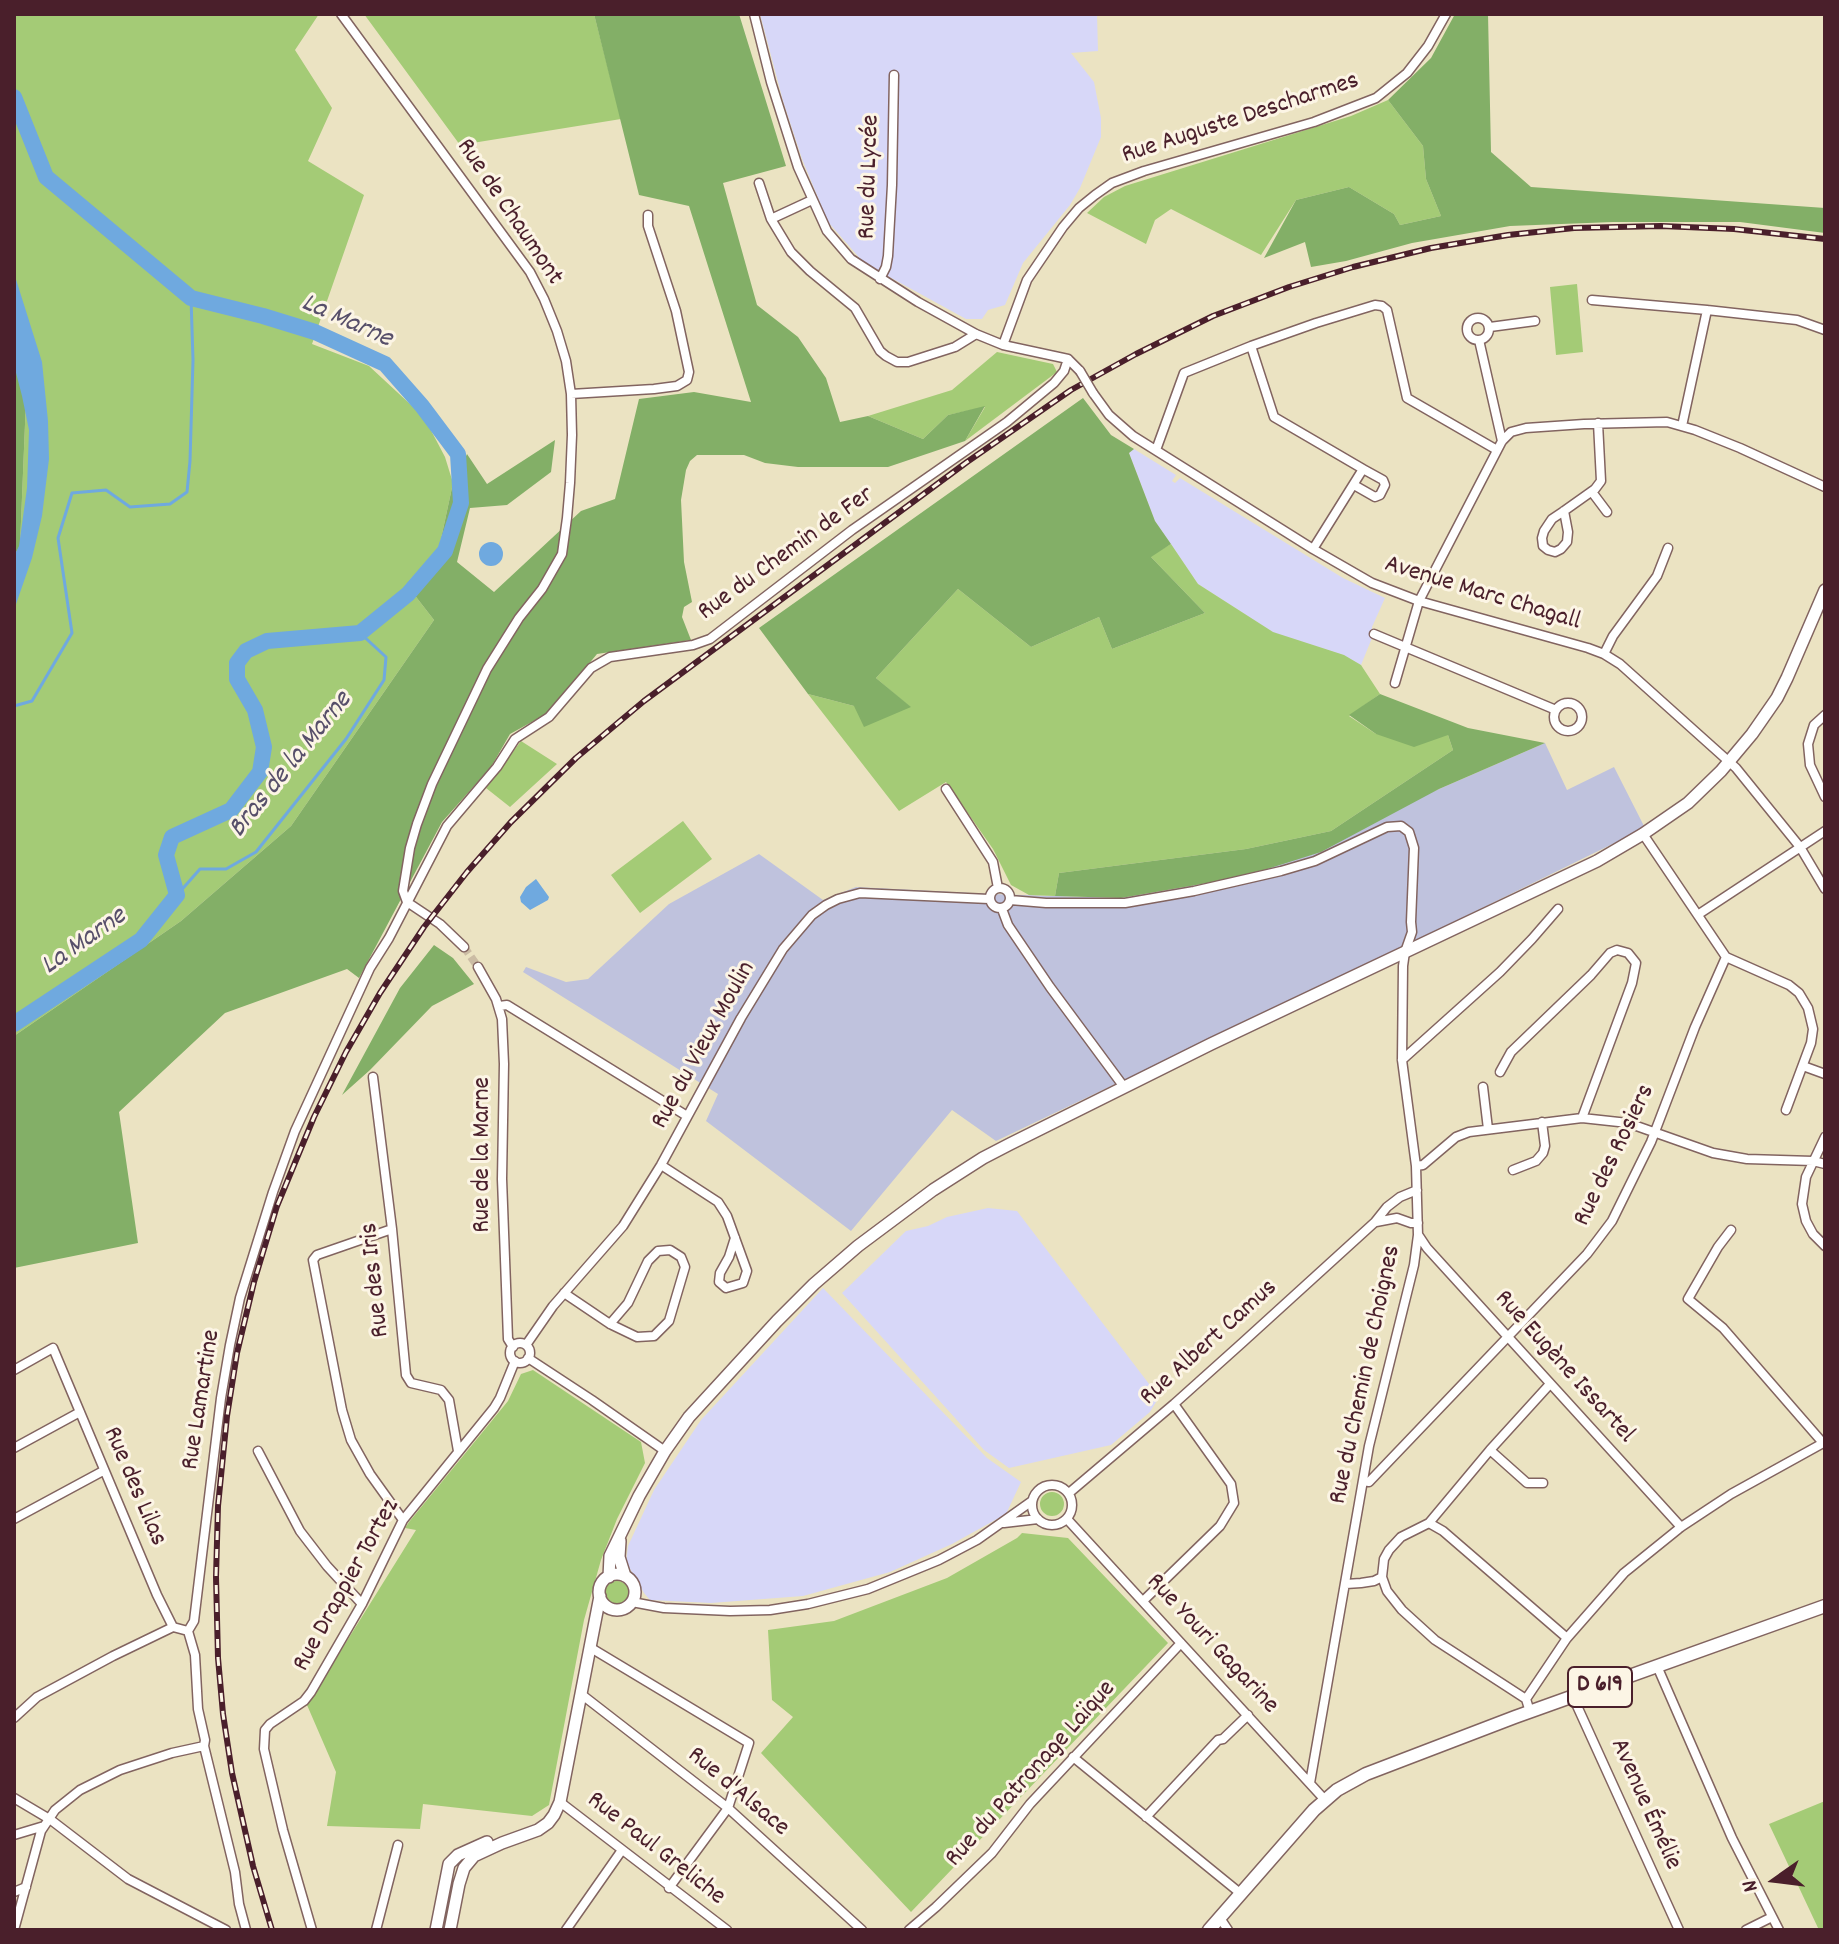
<!DOCTYPE html>
<html>
<head>
<meta charset="utf-8">
<style>
  body { margin:0 }
  #map { position:relative; width:1839px; height:1944px; overflow:hidden; background:#ebe3c2; font-family:Dekko,sans-serif }
  canvas { display:block }
  .frame { position:absolute; inset:0; border:16px solid #4a1f2b; pointer-events:none }
  .north { position:absolute; left:1735px; top:1840px; width:80px; height:80px; -webkit-text-stroke:6px #fcf5e5; paint-order:stroke; rotate:256deg; font-size:22px; font-weight:700; line-height:32px; text-align:center; color:#4a1f2b }
  .north::after { content:''; display:block; margin:auto; width:28px; height:36px; background:#4a1f2b; clip-path:polygon(50% 0,100% 100%,50% 72%,0 100%) }
</style>
</head>
<body>
<div id="map">
<canvas width="1839" height="1944"></canvas>
<div class="frame"></div>
<div class="north">N</div>
</div>
<script>
const g = document.querySelector('canvas').getContext('2d');
g.lineJoin = 'round';
function fill(path, color) {
  g.fillStyle = color;
  g.fill(path, 'evenodd');
}
function poly(rows) {
  const path = new Path2D();
  for (const r of rows) {
    if (r.length === 3) {
      path.moveTo(r[0] + r[2], r[1]);
      path.arc(r[0], r[1], r[2], 0, 2 * Math.PI);
      continue;
    }
    path.moveTo(r[0], r[1]);
    for (let i = 2; i < r.length; i += 2) path.lineTo(r[i], r[i + 1]);
  }
  return path;
}
function trace(path, color, width, dash) {
  g.strokeStyle = color;
  g.lineWidth = width;
  g.lineCap = dash ? 'butt' : 'round';
  g.setLineDash(dash || []);
  g.stroke(path);
}
function write(font, color, halo, rows, align = 'center') {
  g.font = font + ' Dekko,sans-serif';
  g.lineWidth = 6;
  g.setLineDash([]);
  g.textBaseline = 'middle';
  g.strokeStyle = halo;
  g.fillStyle = color;
  for (const [text, x, y, turn = 0] of rows) {
    g.save();
    g.translate(x, y);
    g.rotate((+turn || 0) * Math.PI / 180);
    g.textAlign = isNaN(turn) ? turn : align;
    if (halo) g.strokeText(text, 0, 0);
    g.fillText(text, 0, 0);
    g.restore();
  }
}
fill(poly([
  [760,14,1097,14,1098,51,1071,53,1094,82,1101,118,1101,137,1080,188,1070,205,1023,263,1005,305,988,310,982,319,966,319,864,263,828,222,802,159,783,101],
  [1134,449,1176,475,1172,481,1175,483,1180,478,1343,578,1385,598,1372,627,1372,638,1361,665,1343,655,1274,633,1198,584,1155,521,1129,453],
  [988,1208,1017,1211,1159,1397,1150,1412,1111,1445,1009,1468,984,1450,842,1293,906,1231,928,1226,947,1217],
  [823,1288,987,1458,1021,1482,1006,1514,952,1544,890,1572,803,1596,711,1603,650,1600,644,1593,626,1562,628,1546,654,1490,701,1420]
]), '#d7d7f8');
fill(poly([
  [1545,743,1567,790,1614,767,1645,828,1415,941,996,1141,952,1110,851,1231,706,1121,718,1094,523,972,526,967,566,982,588,979,669,904,759,854,823,900,856,887,990,894,1121,898,1242,877,1439,789]
]), '#bfc2dd');
fill(poly([
  [14,14,319,14,295,50,332,108,308,161,364,195,312,344,369,366,424,417,445,457,453,483,439,548,406,584,434,620,291,826,181,921,14,1036,14,556,20,546,26,400,14,364],
  [364,14,594,14,621,119,460,145],
  [1388,100,1423,146,1426,179,1441,216,1400,225,1394,214,1349,187,1296,200,1261,255,1171,209,1155,220,1146,244,1087,213,1104,197,1125,186,1351,116],
  [1577,284,1583,352,1556,355,1550,287],
  [997,352,1053,364,1057,372,965,441,985,407,948,415,923,439,868,416,952,390],
  [1171,544,1198,584,1273,632,1344,655,1361,665,1380,694,1349,716,1376,734,1448,735,1453,750,1331,831,1246,849,1059,873,1055,896,1029,895,1011,885,993,849,946,782,899,811,808,694,854,706,910,707,876,678,958,589,1031,647,1099,617,1112,649,1205,613,1150,556],
  [521,741,557,764,510,807,486,788],
  [683,821,712,859,640,913,611,875],
  [533,1370,641,1442,645,1463,617,1519,601,1560,584,1620,549,1805,532,1816,423,1804,420,1829,327,1826,336,1772,307,1705,416,1530,405,1528,409,1522,508,1401,521,1374],
  [1052,1504,12],
  [1022,1533,1068,1538,1168,1643,911,1912,761,1753,793,1717,772,1700,768,1630,834,1621,947,1578,1017,1538],
  [617,1593,12],
  [1825,1801,1825,1930,1819,1930,1769,1824]
]), '#a4cb76');
fill(poly([
  [594,14,739,14,786,166,723,183,757,305,798,337,826,378,840,422,868,416,923,439,948,415,985,406,965,441,888,467,798,467,765,463,744,455,697,455,690,461,686,470,681,500,684,562,692,602,684,607,682,617,691,640,597,654,548,713,510,734,491,767,442,822,359,978,347,969,225,1013,119,1112,138,1243,14,1268,14,1036,181,921,291,826,434,620,406,584,439,548,453,483,467,454,487,484,555,440,551,472,507,505,470,508,457,562,494,592,581,511,615,499,639,399,694,392,751,402,689,206,639,195],
  [1455,14,1488,14,1491,152,1531,187,1825,208,1825,233,1740,222,1613,222,1510,226,1412,243,1346,261,1311,267,1305,242,1264,258,1296,200,1349,187,1394,214,1400,225,1441,216,1426,179,1423,146,1388,100,1431,58],
  [14,364,26,400,20,546,14,556],
  [1083,398,1111,435,1134,449,1129,453,1155,521,1171,544,1151,557,1205,613,1112,649,1099,617,1031,647,958,589,876,678,911,707,864,727,854,706,808,694,759,628],
  [1380,694,1468,728,1545,743,1439,789,1321,852,1242,877,1121,898,1055,896,1059,873,1246,849,1331,831,1453,750,1448,735,1414,747,1376,734,1349,715],
  [434,945,453,958,474,984,432,1006,370,1070,342,1095,400,988]
]), '#83af67');
fill(poly([
  [14,273,42,362,48,421,49,459,42,516,32,558,14,610,14,556,19,546,27,488,29,430,22,396,14,365],
  [491,554,12],
  [536,879,549,897,548,900,530,910,521,902,520,897,526,887]
]), '#6fa9df');
trace(poly([
  [14,706,32,701,72,633,58,538,72,493,106,490,130,507,170,504,187,492,190,461,193,360,191,298],
  [177,895,200,869,226,869,256,852,346,739,384,680,386,657,360,633]
]), '#6fa9df', 3);
trace(poly([
  [14,97,46,177,191,298,263,316,315,332,385,364,422,406,458,454,461,503,445,551,408,594,360,633,267,641,246,651,237,663,237,679,255,710,264,747,260,772,231,810,172,837,166,855,177,895,141,940,14,1024]
]), '#6fa9df', 16);
trace(poly([
  [464,947,478,967]
]), '#cbbca4', 8, [8, 4]);
const street = poly([
  [341,14,530,272,544,299,557,331,566,361,571,394,572,435,570,483,567,518,562,554,542,589,519,618,487,669,432,784,417,824,410,848,403,891,407,902],
  [754,14,771,82,798,167,827,231,851,259,918,302,976,334,1003,345,1068,359,1080,371],
  [759,183,771,219],
  [812,200,771,219,791,252,810,271,855,308,880,351,886,356,897,362,908,362,955,347,976,334],
  [880,279,886,267,888,256,892,185,894,75],
  [1592,300,1707,310,1797,320,1825,330],
  [1478,329,11],
  [1490,327,1535,321],
  [1479,340,1502,441],
  [1003,345,1027,280,1063,227,1079,208,1095,195,1112,183,1144,171,1314,122,1376,98,1407,73,1428,46,1446,14],
  [1251,346,1274,417,1363,469,1313,549],
  [1093,393,1109,415,1133,436,1313,549,1372,583,1419,601,1588,648,1604,654,1620,664,1736,768,1800,847,1825,889],
  [571,394,654,389,677,386,687,380,689,372,676,311,648,226,648,215],
  [1682,426,1707,310],
  [1156,450,1184,373,1251,346,1316,323,1375,305,1382,306,1387,310,1407,398,1497,450],
  [1354,485,1375,497,1380,495,1385,485,1383,480,1363,469],
  [1592,492,1607,512],
  [1564,511,1568,532,1567,542,1561,549,1555,552,1548,550,1543,546,1542,538,1544,531,1552,519,1564,511,1595,489,1601,481,1598,423],
  [1374,634,1556,710],
  [1604,654,1613,636,1657,576,1668,548],
  [1395,683,1419,601,1502,441,1511,432,1526,428,1584,424,1667,422,1695,430,1740,448,1825,487],
  [1568,717,14],
  [1825,715,1814,725,1808,744,1810,765,1825,797],
  [946,789,993,862,998,888],
  [1000,898,10],
  [1010,900,1046,903,1125,903,1194,891,1281,871,1315,861,1387,827,1401,826,1409,832,1414,848,1411,922,1412,932,1405,952,1403,966,1402,1060,1416,1166,1418,1235,1414,1265,1369,1446,1310,1783],
  [407,902,440,924,464,947],
  [1002,909,1008,925,1050,987,1124,1087],
  [1699,914,1825,831],
  [1726,957,1789,985,1799,993,1808,1008,1813,1029,1811,1043,1786,1110],
  [478,967,496,999,502,1019,504,1064,502,1179,508,1339,513,1347],
  [499,1006,507,1005,687,1116],
  [1402,1060,1500,972,1532,939,1558,909],
  [1803,1066,1825,1074],
  [1500,1072,1511,1052,1591,975,1610,953,1617,950,1628,953,1636,963,1632,983,1582,1118],
  [373,1077,392,1229,406,1375,411,1383,441,1390,449,1400,458,1451],
  [1483,1087,1488,1129],
  [1825,1137,1806,1177,1802,1204,1806,1221,1813,1234,1825,1246],
  [661,1165,718,1202,727,1216,747,1271,743,1283,726,1288,719,1282,720,1273,729,1257,735,1238],
  [1416,1166,1423,1165,1456,1137,1469,1132,1582,1118,1628,1123,1713,1153,1747,1159,1813,1161,1825,1164],
  [1513,1170,1536,1161,1543,1153,1545,1146,1542,1122],
  [1376,1222,1397,1218,1411,1223,1418,1223],
  [392,1229,317,1255,313,1260,342,1410,351,1440,370,1474,403,1520],
  [1731,1230,1718,1247,1688,1299,1723,1328,1823,1443],
  [1419,1236,1427,1248,1681,1527],
  [564,1293,610,1324,637,1337,654,1336,669,1321,685,1267,681,1257,670,1250,658,1251,648,1261,628,1303,610,1324],
  [520,1353,10],
  [526,1345,553,1306,623,1226,661,1165,741,1018,783,949,812,915,826,905,838,899,860,893,989,899],
  [528,1358,592,1400,665,1451],
  [14,1370,53,1348,157,1595,173,1627,188,1631],
  [14,1448,80,1412],
  [1490,1450,1527,1483,1543,1483],
  [258,1451,300,1531,327,1566,362,1604],
  [1363,1481,1369,1482,1587,1254,1612,1221,1651,1142,1695,1027,1726,957,1643,834],
  [1052,1505,20],
  [1069,1493,1174,1404,1242,1343,1375,1222,1387,1207,1400,1197,1417,1190],
  [14,1519,103,1471],
  [1067,1519,1325,1800],
  [1004,1523,1038,1519],
  [1429,1523,1490,1450,1550,1384],
  [1346,1584,1361,1583,1374,1581,1382,1577],
  [1143,1601,1220,1526,1234,1503,1231,1484,1174,1404],
  [632,1602,664,1608,730,1611,770,1610,808,1604,868,1589,939,1560,977,1540,1032,1501],
  [591,1648,749,1743,728,1808,669,1888],
  [1657,1666,1732,1838,1779,1930],
  [581,1694,728,1808,862,1930],
  [1573,1697,1679,1930],
  [1526,1699,1567,1638,1624,1573,1681,1527,1731,1494,1825,1442],
  [1530,1712,1526,1699,1435,1640,1402,1610,1387,1591,1382,1577,1384,1559,1389,1550,1401,1537,1429,1523,1443,1531,1567,1638],
  [14,1718,37,1697,113,1656,173,1627],
  [1073,1757,1240,1893],
  [14,1798,51,1820,128,1879,226,1930],
  [560,1802,727,1930],
  [1146,1817,1218,1740,1223,1739,1248,1715],
  [14,1835,44,1826],
  [14,1892,26,1887],
  [1220,1918,1228,1930],
  [14,1930,41,1831,55,1810,80,1790,120,1770,172,1753,204,1746],
  [246,1930,239,1904,235,1872,204,1746,205,1740,198,1709,195,1655,188,1631,194,1621,221,1398,230,1345,240,1298,273,1192,295,1131,370,968,389,938,447,826,497,767,515,739,549,717,591,668,610,657,693,645,710,639,852,530,1007,422,1054,383,1064,371,1068,359],
  [312,1930,283,1830,264,1749,265,1730,270,1724,304,1701,311,1692,362,1604,403,1520,494,1408,500,1398,515,1361],
  [376,1930,398,1845],
  [566,1930,622,1850],
  [909,1930,936,1907,992,1853,1030,1804,1181,1643],
  [1746,1930,1772,1917]
]);
const secondary = poly([
  [620,1541,619,1557,625,1576],
  [617,1592,18],
  [609,1577,610,1556,639,1496,665,1451,689,1417,777,1321,814,1284,858,1246,933,1190,983,1158,1010,1144,1211,1044,1597,861,1643,834,1688,803,1721,771,1752,734,1777,698,1787,678,1825,590],
  [436,1930,449,1864,458,1855,487,1842],
  [450,1930,459,1884,464,1868,474,1856,502,1843,538,1830,548,1823,554,1815,560,1802,600,1596]
]);
const primary = poly([
  [1209,1930,1314,1810,1337,1790,1366,1774,1515,1717,1825,1606]
]);
trace(street, '#826460', 11);
trace(secondary, '#826460', 14);
trace(primary, '#826460', 15);
trace(street, '#fff', 8);
trace(secondary, '#fff', 11);
trace(primary, '#fff', 12);
const rail = poly([
  [272,1930,253,1866,232,1773,223,1714,218,1658,216,1577,218,1506,227,1416,237,1353,254,1282,277,1206,314,1117,346,1052,380,993,424,927,467,872,511,822,576,758,644,701,967,462,1071,390,1136,354,1213,316,1289,287,1353,267,1431,248,1508,235,1574,228,1661,226,1734,229,1825,239]
]);
trace(rail, '#4a1f2b', 6);
trace(rail, '#fcf5e5', 3, [9]);
const streetBridge = poly([
  [1080,371,1093,393]
]);
trace(streetBridge, '#826460', 11, []);
trace(streetBridge, '#fff', 8);
for (const [x, y, w] of [
  [1600,1687,64]
]) {
  const box = new Path2D();
  box.roundRect(x - w / 2, y - 20, w, 40, 6);
  g.fillStyle = '#fcf5e5';
  g.fill(box);
  trace(box, '#4a1f2b', 2);
}
write('bold 24px', '#4a1f2b', null, [
  ["D 619",1600,1687]
]);
write('26px', '#4a1f2b', '#fcf5e5', [
  ["Rue Auguste Descharmes",1241,120,-18],
  ["Rue du Lycée",871,177,-88],
  ["Rue de Chaumont",508,213,56],
  ["Rue du Chemin de Fer",787,555,-36],
  ["Avenue Marc Chagall",1482,595,17],
  ["Rue du Vieux Moulin",705,1046,-61],
  ["Rue de la Marne",484,1155,-90],
  ["Rue des Rosiers",1616,1156,-64],
  ["Rue des Iris",377,1280,-96],
  ["Rue Albert Camus",1210,1344,-42],
  ["Rue Eugène Issartel",1563,1368,48],
  ["Rue du Chemin de Choignes",1367,1375,-78],
  ["Rue Lamartine",203,1400,-81],
  ["Rue des Lilas",133,1487,67],
  ["Rue Drappier Tortez",348,1586,-61],
  ["Rue Youri Gagarine",1211,1645,47],
  ["Rue du Patronage Laïque",1032,1775,-48],
  ["Rue d'Alsace",737,1793,40],
  ["Avenue Émélie",1644,1805,66],
  ["Rue Paul Greliche",655,1850,38]
]);
write('italic 28px', '#574f6a', '#fcf5e5', [
  ["La Marne",346,323,24],
  ["Bras de la Marne",292,766,-51],
  ["La Marne",85,943,-35]
]);
</script>
</body>
</html>
